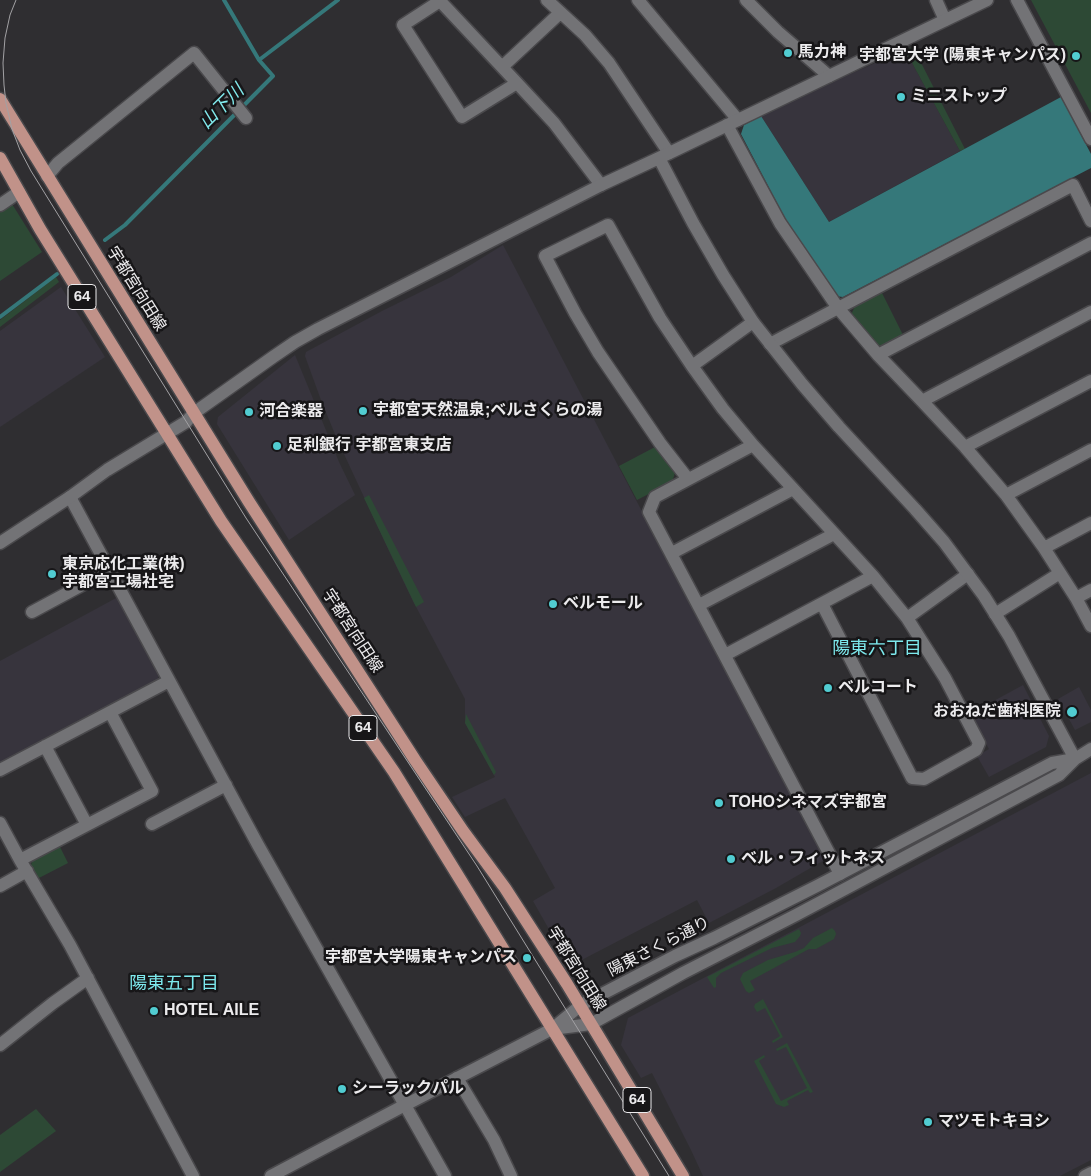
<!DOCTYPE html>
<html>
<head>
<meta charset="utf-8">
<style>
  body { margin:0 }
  canvas { display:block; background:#2f2e31 }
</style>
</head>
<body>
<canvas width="1091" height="1176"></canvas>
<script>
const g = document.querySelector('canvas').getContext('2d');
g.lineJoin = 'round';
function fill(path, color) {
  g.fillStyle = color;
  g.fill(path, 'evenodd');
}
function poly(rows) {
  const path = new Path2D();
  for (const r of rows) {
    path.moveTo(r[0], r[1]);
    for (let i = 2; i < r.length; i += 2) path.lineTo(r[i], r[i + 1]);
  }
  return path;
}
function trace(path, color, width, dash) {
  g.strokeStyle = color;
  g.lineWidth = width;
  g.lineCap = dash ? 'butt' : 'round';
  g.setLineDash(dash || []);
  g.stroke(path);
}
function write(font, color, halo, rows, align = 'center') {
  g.font = font + ' Helvetica,"Noto Sans JP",sans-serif';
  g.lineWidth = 5;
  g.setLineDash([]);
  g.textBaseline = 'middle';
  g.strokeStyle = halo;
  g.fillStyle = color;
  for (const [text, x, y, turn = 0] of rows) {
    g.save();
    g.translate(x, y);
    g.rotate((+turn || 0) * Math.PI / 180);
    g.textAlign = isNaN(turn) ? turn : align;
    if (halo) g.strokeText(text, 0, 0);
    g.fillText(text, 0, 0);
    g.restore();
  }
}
fill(poly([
  [905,50,960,151,829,222,761,116,802,95],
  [503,245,636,500,826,859,776,888,709,923,697,900,572,965,562,953,548,932,550,931,533,901,555,888,505,798,465,817,452,797,495,777,465,723,465,699,413,601,391,555,337,439,321,400,305,356,306,352,382,311,451,277],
  [61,287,105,357,0,427,0,331],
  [295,355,339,462,355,495,289,540,217,424,218,417],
  [118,597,160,674,157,680,0,763,0,661],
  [1023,685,1049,736,1046,747,989,777,977,756,989,749,970,714],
  [1079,687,1091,710,1091,722,1075,730,1058,699],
  [1091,773,1091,1160,1060,1176,703,1176,691,1150,652,1073,641,1078,621,1045,628,1018]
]), '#37343d');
fill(poly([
  [1031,0,1091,0,1091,113],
  [913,47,965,149,960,151,905,50],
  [12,204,42,252,0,281,0,210],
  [56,277,59,282,0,327,0,320],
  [881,291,903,335,882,346,874,344,851,315,855,306],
  [655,447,675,473,672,482,637,500,619,466],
  [369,495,424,602,416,607,364,498],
  [466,714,496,772,494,775,465,723],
  [59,845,68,863,37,879,30,868,33,859],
  [832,928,835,931,836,934,834,939,816,949,809,949,750,981,755,990,749,993,746,991,740,979,743,973,768,960,795,952,804,948,813,938],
  [799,929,801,933,800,936,795,942,772,948,721,973,716,978,716,987,714,988,707,977],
  [763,999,783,1037,773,1043,772,1041,780,1036,765,1008,757,1012,754,1007,755,1004],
  [787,1043,813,1092,810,1093,808,1090,787,1101,789,1105,784,1107,776,1104,754,1061,764,1055,765,1057,759,1061,781,1101,807,1088,786,1047,777,1051,776,1049],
  [36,1109,56,1131,0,1172,0,1135]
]), '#2d4935');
fill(poly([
  [1061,97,1091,154,1091,168,843,297,835,296,789,226,741,134,744,125,761,116,829,222]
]), '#35787a');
trace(poly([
  [224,0,259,60],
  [105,240,125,225,273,76,259,60,338,0],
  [0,317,57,274]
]), '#35787a', 4);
const minor = poly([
  [547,0,585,35,609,63,669,153],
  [638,0,738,120],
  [746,0,778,32,829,76],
  [936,0,945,20],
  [1017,0,1091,139],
  [502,67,560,13],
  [517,83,462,117,403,25,440,1,502,67,517,83,554,123,601,185],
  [727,125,780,223,838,308,1073,185,1091,221],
  [47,176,58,163,194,53,246,118],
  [0,205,19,192],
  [770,344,838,308,878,355,922,401,965,447,1006,495,1044,548,1076,598,1091,626],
  [878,355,1091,243],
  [692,366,753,322],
  [922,401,1091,312],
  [753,445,873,576,907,618,968,574],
  [965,447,1091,381],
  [688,479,660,443,598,352,575,313,545,256,608,225,660,318,692,366,723,409,753,445,655,497,649,512,840,874],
  [1006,495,1091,450],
  [70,497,258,845,445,1176],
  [1044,548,1091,523],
  [672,553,793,489],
  [1076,598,1091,590],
  [822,604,912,778,924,779,976,750,979,743,945,678,907,618],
  [699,605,834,534],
  [32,612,110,570],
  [995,614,1060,573],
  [725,655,873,576],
  [45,746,87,825],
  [0,770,169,681],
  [0,823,20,860,70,945,193,1176],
  [152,824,226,785],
  [20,860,152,791,110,712],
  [0,886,27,871],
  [0,1045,53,1003,88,978],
  [457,1078,494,1140,511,1176]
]);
const tertiary = poly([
  [659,158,693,223,723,275,753,322,802,384,839,427,915,509,944,542,984,596,1009,636,1075,759],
  [0,543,70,497,107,470,186,422,194,413,273,357,295,342,318,329,601,185,659,158,987,0],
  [552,1029,591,1024,683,973,796,915,1059,775,1075,759,1091,749],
  [271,1176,405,1105,552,1029,581,1005,675,956,714,938,817,886,1052,763,1075,759],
  [1085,1176,1091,1173]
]);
const primary = poly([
  [0,99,249,502,415,760,463,831,505,888,567,984,683,1176],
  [0,158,40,229,221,521,394,772,643,1176]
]);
trace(minor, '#4a494c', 15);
trace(tertiary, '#4a494c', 15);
trace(primary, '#4a494c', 15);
trace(minor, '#737376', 12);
trace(tertiary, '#737376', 12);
trace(primary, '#c19289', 12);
trace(poly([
  [16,0,10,15,5,38,3,63,4,85,6,103,12,129,20,150,31,171,246,518,477,866,669,1176]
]), '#a2a1a4', 1);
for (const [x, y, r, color] of [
  [788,53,5,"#51ccd1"],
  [1076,56,5,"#51ccd1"],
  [901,97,5,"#51ccd1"],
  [363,411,5,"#51ccd1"],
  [249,412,5,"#51ccd1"],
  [277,446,5,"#51ccd1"],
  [52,574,5,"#51ccd1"],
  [553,604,5,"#51ccd1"],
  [828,688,5,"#51ccd1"],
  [1072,712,6,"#51ccd1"],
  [719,803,5,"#51ccd1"],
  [731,859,5,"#51ccd1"],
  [527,958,5,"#51ccd1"],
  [154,1011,5,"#51ccd1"],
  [342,1089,5,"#51ccd1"],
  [928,1122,5,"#51ccd1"]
]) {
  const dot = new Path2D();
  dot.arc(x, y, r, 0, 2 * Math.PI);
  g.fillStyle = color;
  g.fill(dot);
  trace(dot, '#171618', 2);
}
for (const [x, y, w] of [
  [82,297,28],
  [363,728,28],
  [637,1100,28]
]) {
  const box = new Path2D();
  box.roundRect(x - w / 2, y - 12.5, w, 25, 4);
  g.fillStyle = '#171618';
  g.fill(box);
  trace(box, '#ecebed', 1);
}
write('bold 15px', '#ecebed', null, [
  ["64",82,297],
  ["64",363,728],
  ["64",637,1100]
]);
write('bold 16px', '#ecebed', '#171618', [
  ["馬力神",798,53],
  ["宇都宮大学 (陽東キャンパス)",1066,56,"right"],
  ["ミニストップ",911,97],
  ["宇都宮天然温泉;ベルさくらの湯",373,411],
  ["河合楽器",259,412],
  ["足利銀行 宇都宮東支店",287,446],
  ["東京応化工業(株)",62,565],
  ["宇都宮工場社宅",62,583],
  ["ベルモール",563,604],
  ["ベルコート",838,688],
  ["おおねだ歯科医院",1061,712,"right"],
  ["TOHOシネマズ宇都宮",729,803],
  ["ベル・フィットネス",741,859],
  ["宇都宮大学陽東キャンパス",517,958,"right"],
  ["HOTEL AILE",164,1011],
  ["シーラックパル",352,1089],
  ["マツモトキヨシ",938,1122]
], 'left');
write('16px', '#ecebed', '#171618', [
  ["宇都宮向田線",136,289,58],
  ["宇都宮向田線",352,631,57],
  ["陽東さくら通り",659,947,-27],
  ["宇都宮向田線",576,969,58]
]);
write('italic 18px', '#82ebee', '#171618', [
  ["山下川",222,107,-45]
]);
write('18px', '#7de9ed', '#171618', [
  ["陽東六丁目",877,649],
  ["陽東五丁目",174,984]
]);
</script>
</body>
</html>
